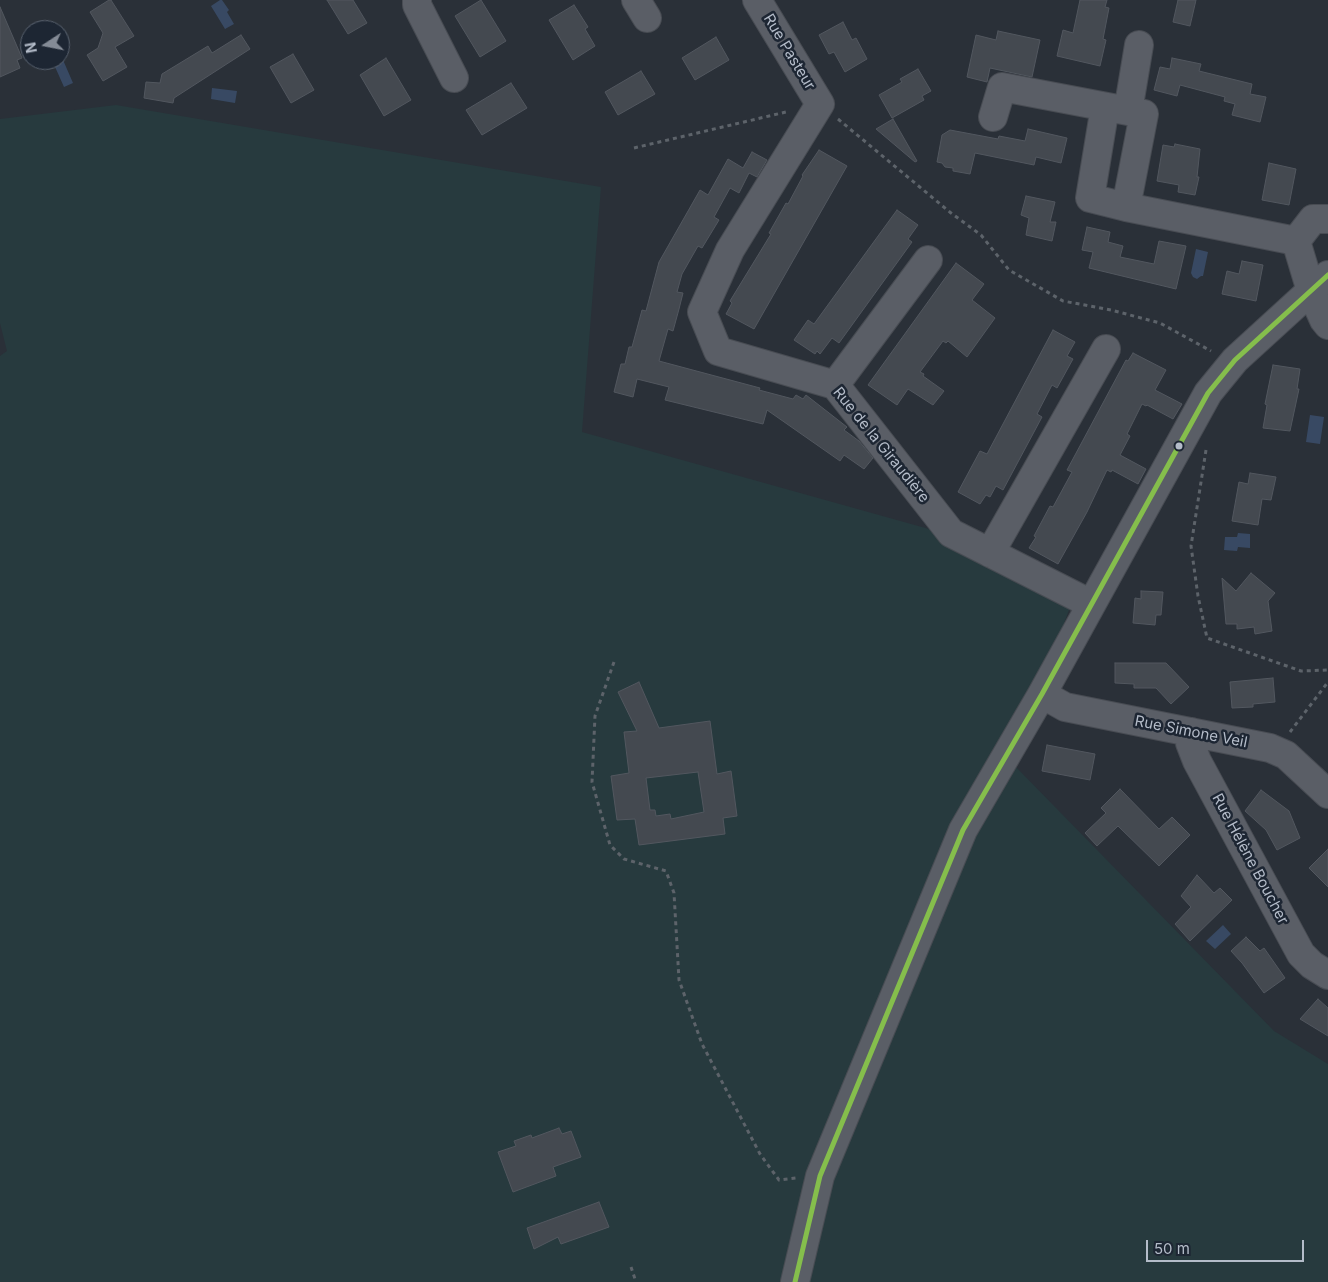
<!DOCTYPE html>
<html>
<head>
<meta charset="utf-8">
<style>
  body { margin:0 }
  #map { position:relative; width:1328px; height:1282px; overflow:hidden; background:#2a3038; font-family:Inter,sans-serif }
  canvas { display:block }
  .north { position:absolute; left:20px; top:20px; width:50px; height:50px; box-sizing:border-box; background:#1d2633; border:1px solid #59626f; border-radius:50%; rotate:259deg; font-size:14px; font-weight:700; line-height:20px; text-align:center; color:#b4bcc9 }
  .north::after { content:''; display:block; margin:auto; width:18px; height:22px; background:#848b96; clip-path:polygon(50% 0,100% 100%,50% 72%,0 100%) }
  .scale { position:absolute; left:1146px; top:1240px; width:158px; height:22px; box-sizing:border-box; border:2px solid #b4bcc9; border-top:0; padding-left:6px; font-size:15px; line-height:18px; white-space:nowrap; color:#b4bcc9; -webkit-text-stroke:4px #1d2633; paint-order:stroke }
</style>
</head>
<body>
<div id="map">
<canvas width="1328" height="1282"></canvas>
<div class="north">N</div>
<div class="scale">50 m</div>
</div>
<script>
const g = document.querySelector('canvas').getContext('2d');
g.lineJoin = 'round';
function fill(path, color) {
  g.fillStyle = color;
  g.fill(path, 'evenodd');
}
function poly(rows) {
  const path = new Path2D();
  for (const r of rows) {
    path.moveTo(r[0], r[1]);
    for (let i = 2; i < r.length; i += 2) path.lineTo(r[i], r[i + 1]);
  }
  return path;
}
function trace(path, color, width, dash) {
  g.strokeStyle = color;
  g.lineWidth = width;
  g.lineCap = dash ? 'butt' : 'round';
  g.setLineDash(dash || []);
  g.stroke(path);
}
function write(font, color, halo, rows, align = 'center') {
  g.font = font + ' Inter,sans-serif';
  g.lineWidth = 5;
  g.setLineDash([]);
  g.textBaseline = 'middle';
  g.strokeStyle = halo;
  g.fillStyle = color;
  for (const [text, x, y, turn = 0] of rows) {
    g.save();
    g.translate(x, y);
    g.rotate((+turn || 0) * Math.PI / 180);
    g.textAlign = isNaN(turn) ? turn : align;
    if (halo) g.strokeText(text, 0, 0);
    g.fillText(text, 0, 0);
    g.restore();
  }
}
fill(poly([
  [116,105,601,187,582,432,929,529,1070,607,1013,764,1274,1031,1328,1064,1328,1282,0,1282,0,356,7,351,0,323,0,119]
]), '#273a3e');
fill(poly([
  [220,0,222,0,229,10,227,12,234,24,225,29,211,6],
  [60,53,73,83,64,87,52,60,60,60],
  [212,88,237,91,235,103,211,99],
  [1196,249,1208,252,1203,276,1201,276,1197,279,1193,277,1191,273],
  [1310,415,1324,417,1320,444,1306,442],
  [1238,533,1250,534,1250,548,1238,547,1237,551,1224,550,1225,537,1237,537],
  [1223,925,1231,934,1215,949,1206,941]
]), '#384963');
const building = poly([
  [109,0,111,0,134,36,115,47,127,67,103,81,87,55,98,48,103,33,90,12,109,0],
  [327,0,353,0,367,23,348,34,327,0],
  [481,0,506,41,480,57,455,16,481,0],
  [1080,0,1107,0,1105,7,1109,8,1103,39,1106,40,1100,66,1057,56,1063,30,1073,33,1080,0],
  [1178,0,1196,0,1190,26,1173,22,1178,0],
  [574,5,588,27,585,29,595,46,573,60,549,20,574,5],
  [0,7,22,58,17,60,20,68,0,77,0,7],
  [843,22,852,40,856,38,867,59,845,72,834,52,829,54,819,35,843,22],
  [998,31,1040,40,1032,77,990,68,987,82,967,77,976,35,996,40,998,31],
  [241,35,250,49,174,98,173,103,144,98,146,82,160,83,162,74,208,46,212,53,241,35],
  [716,37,729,60,695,80,682,58,716,37],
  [293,54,314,90,291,103,270,67,293,54],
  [386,58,411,100,384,116,360,75,386,58],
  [1172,58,1201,64,1199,71,1252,84,1250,94,1266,97,1260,122,1232,115,1235,104,1224,101,1225,97,1180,85,1177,96,1154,90,1160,67,1170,69,1172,58],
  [918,69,931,91,922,96,924,100,892,118,879,95,902,82,900,79,918,69],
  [641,71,655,94,618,115,605,92,641,71],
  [511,83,527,108,482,135,466,110,511,83],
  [893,119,917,161,915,162,876,129,893,119],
  [1028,129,1067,138,1061,163,1036,157,1034,165,975,153,970,174,953,171,953,168,945,167,942,163,937,162,942,135,950,130,998,139,999,136,1025,141,1028,129],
  [1175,144,1200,149,1197,177,1199,177,1195,195,1178,192,1179,185,1157,181,1163,145,1174,147,1175,144],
  [819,150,847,166,754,329,726,314,732,303,730,301,771,234,769,233,786,203,788,204,803,176,802,175,819,150],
  [752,152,767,160,757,177,749,173,739,193,730,188,714,217,719,220,702,248,698,246,682,274,677,292,683,293,679,309,673,331,668,329,659,361,760,388,759,390,793,399,796,395,803,399,806,395,847,427,844,430,859,441,873,458,864,469,844,455,840,461,767,410,763,424,665,400,669,387,637,379,633,397,614,392,621,364,625,364,629,347,632,347,642,310,646,311,659,262,700,190,708,195,728,159,743,168,752,152],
  [1269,163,1296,169,1289,205,1262,200,1269,163],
  [1026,196,1055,202,1050,222,1056,222,1052,241,1026,235,1029,218,1021,215,1026,196],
  [897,210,918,225,908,239,912,242,839,343,832,338,820,354,817,351,815,354,794,340,808,320,814,324,897,210],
  [1087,227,1110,232,1108,242,1123,246,1120,257,1154,264,1159,241,1186,246,1176,289,1089,268,1093,252,1082,250,1087,227],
  [1242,261,1263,265,1256,301,1222,294,1227,271,1239,274,1242,261],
  [956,263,984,284,972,300,995,318,967,357,948,341,946,343,943,341,920,372,924,374,923,376,944,391,933,405,908,389,897,405,868,385,956,263],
  [1053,330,1075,342,1067,356,1073,359,1057,388,1052,385,1037,414,1042,417,1003,490,996,486,990,497,986,495,980,504,958,492,980,451,987,454,1053,330],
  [1133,353,1166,370,1155,390,1182,404,1173,419,1147,405,1146,406,1142,404,1127,434,1130,436,1120,455,1146,469,1138,484,1112,470,1111,472,1107,470,1087,512,1058,564,1029,548,1036,537,1034,536,1050,506,1053,507,1072,472,1067,470,1126,360,1128,361,1133,353],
  [1273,365,1300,369,1297,389,1299,389,1290,431,1263,428,1267,405,1265,404,1273,365],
  [1250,473,1276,477,1271,500,1262,499,1258,525,1232,521,1239,482,1248,484,1250,473],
  [1251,573,1275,593,1268,601,1272,631,1255,634,1254,627,1237,629,1237,624,1226,624,1222,578,1236,591,1251,573],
  [1141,591,1163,592,1161,615,1156,615,1155,625,1133,623,1135,598,1141,599,1141,591],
  [1115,663,1166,663,1189,687,1171,704,1156,688,1134,688,1134,684,1115,683,1115,663],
  [1273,678,1275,702,1253,704,1253,707,1232,708,1230,682,1273,678],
  [639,682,659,728,710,721,717,774,731,771,737,816,723,818,725,834,639,845,635,819,617,820,611,776,629,773,624,732,637,731,618,692,639,682],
  [698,772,704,812,671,819,670,814,656,816,655,810,650,810,646,778,698,772],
  [1047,745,1095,754,1090,780,1042,771,1047,745],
  [1120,789,1159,829,1172,817,1190,835,1159,866,1118,826,1097,846,1085,833,1106,813,1101,808,1120,789],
  [1261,790,1289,811,1300,838,1277,850,1266,830,1245,811,1261,790],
  [1328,849,1328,887,1309,868,1328,849],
  [1197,875,1214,893,1220,888,1232,900,1190,941,1175,924,1191,907,1181,896,1197,875],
  [1246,937,1260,951,1264,948,1285,978,1264,993,1242,963,1231,951,1246,937],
  [1318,999,1328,1008,1328,1036,1300,1019,1318,999],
  [559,1128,562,1134,571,1131,581,1157,553,1167,556,1176,513,1192,498,1152,516,1146,514,1141,531,1135,532,1138,559,1128],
  [599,1202,609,1227,561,1244,558,1237,534,1249,527,1228,599,1202]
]);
fill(building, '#444950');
trace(building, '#52575f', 1);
const minor = poly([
  [417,0,417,5,454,78],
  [636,0,647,18],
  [757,0,820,104,730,250,702,312,718,351,835,385,951,533,1091,604],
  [1105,107,1090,198,1126,207],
  [1128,111,1139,45],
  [993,117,1002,87,1144,114,1126,207,1296,241],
  [1328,219,1313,219,1296,241,1311,291,1324,320,1328,325],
  [835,385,928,260],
  [990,553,1106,349],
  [1042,694,1065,707,1270,748,1286,755,1328,794],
  [1191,732,1190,743,1197,761,1301,954,1312,965,1328,975],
  [795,1282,820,1176,963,830,1042,694,1208,393,1235,360,1328,275]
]);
trace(minor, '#484c53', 30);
trace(poly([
  [838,119,951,213,981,235,1009,270,1063,301,1111,310,1160,323,1211,351],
  [634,148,786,112],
  [1206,450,1191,546,1198,596,1207,638,1301,671,1328,670],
  [614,662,595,716,592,782,610,845,624,859,666,871,674,893,679,980,702,1044,760,1154,779,1180,796,1178],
  [1290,732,1328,682],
  [631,1267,636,1282]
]), '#5d636a', 3, [4, 4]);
trace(minor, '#5a5e66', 28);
trace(poly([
  [795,1282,820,1176,963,830,1042,694,1208,393,1235,360,1328,275]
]), '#85be4c', 5);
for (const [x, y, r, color] of [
  [1179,446,4.5,"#b4bcc9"]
]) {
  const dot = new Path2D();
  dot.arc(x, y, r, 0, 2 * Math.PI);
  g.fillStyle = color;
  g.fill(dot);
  trace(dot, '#1d2633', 2);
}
write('15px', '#b4bcc9', '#1d2633', [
  ["Rue Pasteur",789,52,59],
  ["Rue de la Giraudière",881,445,51],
  ["Rue Simone Veil",1191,732,11],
  ["Rue Hélène Boucher",1250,859,62]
]);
</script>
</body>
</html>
